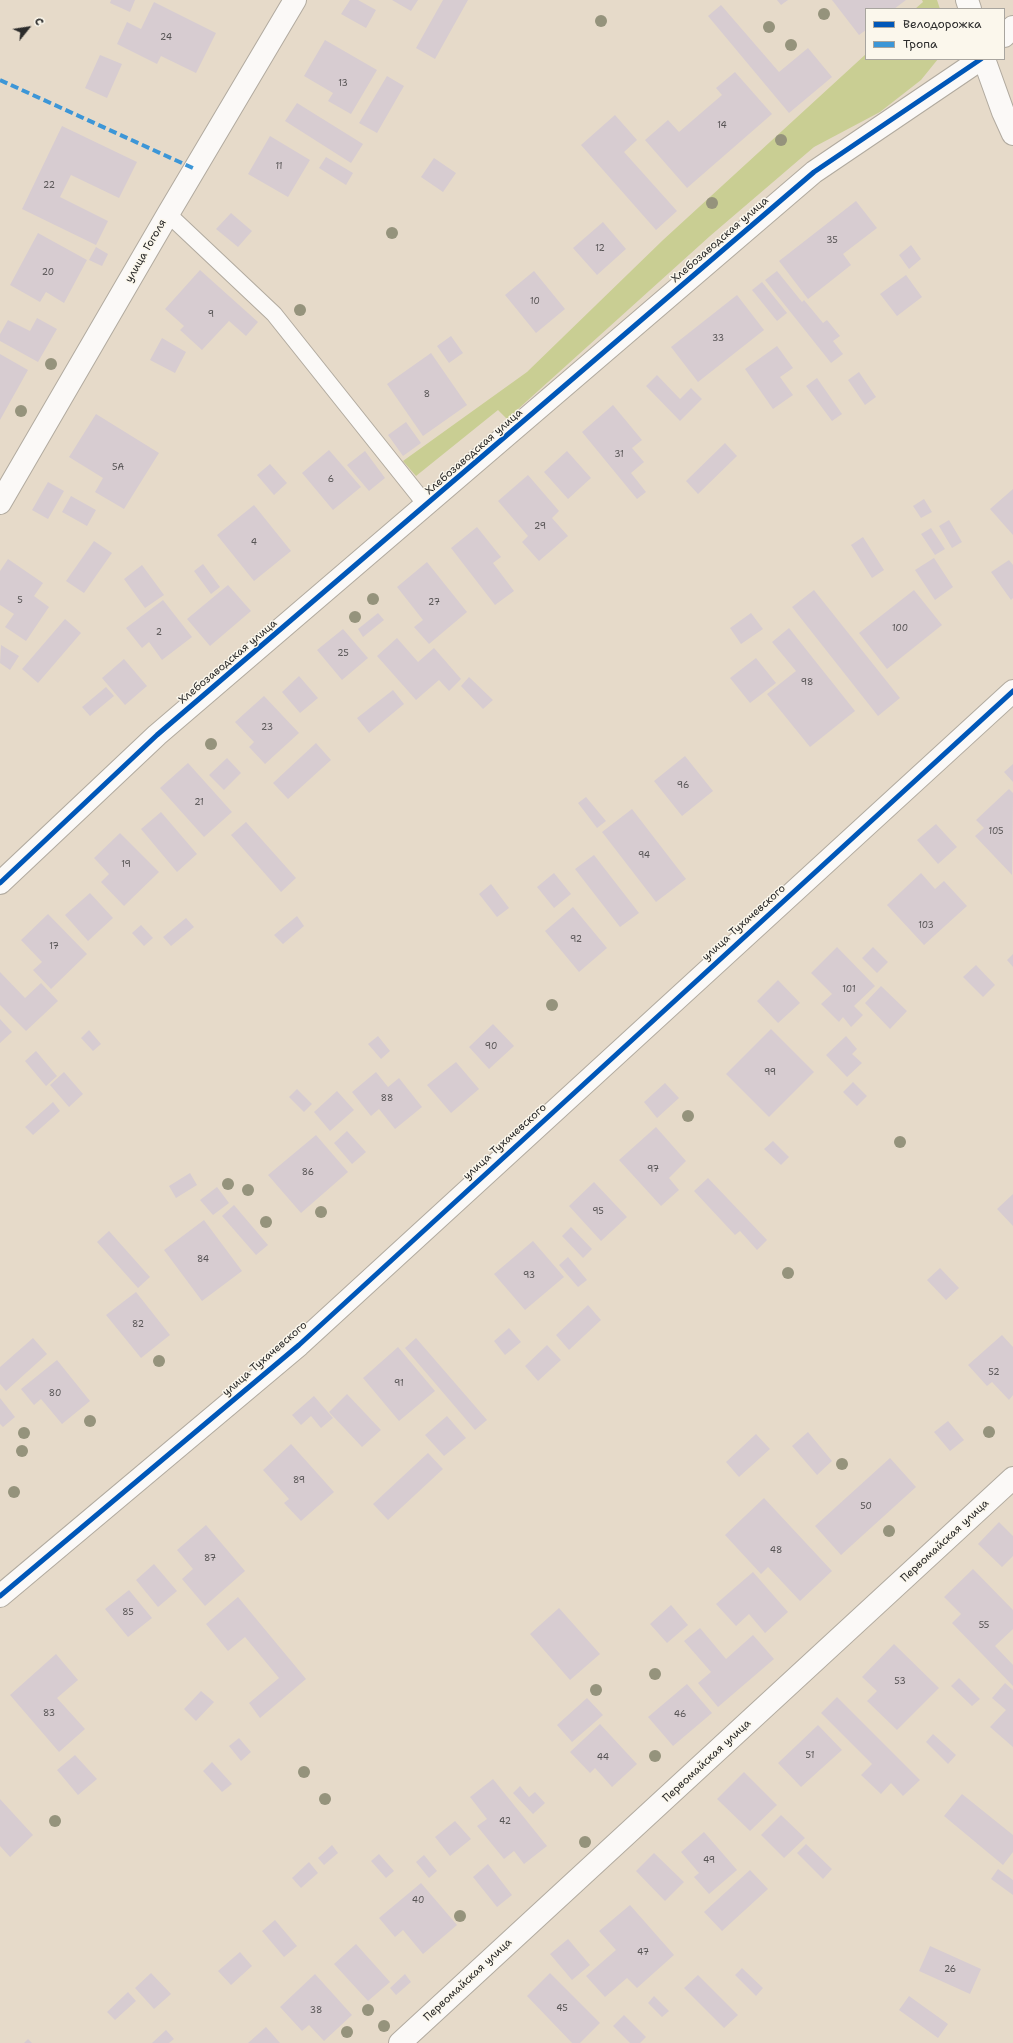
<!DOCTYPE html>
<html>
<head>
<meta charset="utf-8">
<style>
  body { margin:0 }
  #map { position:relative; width:1013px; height:2043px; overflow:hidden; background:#e6dac9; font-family:"Shantell Sans",sans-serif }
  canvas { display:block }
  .legend { position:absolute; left:865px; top:8px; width:140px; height:52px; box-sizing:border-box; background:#fbf7ec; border:1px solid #a8a59f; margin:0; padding:5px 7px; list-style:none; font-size:12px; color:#2b2b2b }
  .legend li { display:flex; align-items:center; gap:8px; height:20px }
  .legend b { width:20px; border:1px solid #a8a59f }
  .north { position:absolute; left:8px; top:8px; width:40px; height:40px; -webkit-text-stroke:3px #fbf7ec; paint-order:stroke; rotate:60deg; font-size:11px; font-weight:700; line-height:16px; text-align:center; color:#2b2b2b }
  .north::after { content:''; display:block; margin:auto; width:14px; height:18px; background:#2b2b2b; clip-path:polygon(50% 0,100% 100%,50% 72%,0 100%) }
</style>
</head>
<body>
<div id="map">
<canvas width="1013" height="2043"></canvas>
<ul class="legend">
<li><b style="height:5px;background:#0057b8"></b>Велодорожка</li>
<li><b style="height:5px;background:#3c96d7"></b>Тропа</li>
</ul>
<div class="north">С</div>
</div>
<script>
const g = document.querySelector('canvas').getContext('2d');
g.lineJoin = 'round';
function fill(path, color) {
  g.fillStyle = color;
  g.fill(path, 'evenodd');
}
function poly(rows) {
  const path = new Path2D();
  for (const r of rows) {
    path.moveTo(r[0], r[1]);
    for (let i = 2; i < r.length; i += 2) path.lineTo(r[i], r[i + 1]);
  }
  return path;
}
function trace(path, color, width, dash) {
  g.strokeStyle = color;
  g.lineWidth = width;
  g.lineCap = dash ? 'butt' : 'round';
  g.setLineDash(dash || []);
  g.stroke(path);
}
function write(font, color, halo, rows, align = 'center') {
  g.font = font + ' "Shantell Sans",sans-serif';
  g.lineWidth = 3;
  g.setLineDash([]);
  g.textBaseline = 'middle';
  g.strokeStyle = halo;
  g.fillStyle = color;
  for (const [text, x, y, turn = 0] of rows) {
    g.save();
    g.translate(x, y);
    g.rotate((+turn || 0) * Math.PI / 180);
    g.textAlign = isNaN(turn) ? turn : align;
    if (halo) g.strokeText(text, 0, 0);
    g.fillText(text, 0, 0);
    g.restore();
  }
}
fill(poly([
  [922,0,937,0,940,9,915,9,923,2],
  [866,54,866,59,938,59,921,80,880,112,814,147,710,236,507,419,498,410,416,476,403,461,527,372,663,240]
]), '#c9ce93');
fill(poly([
  [111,0,135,0,130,12,110,3],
  [350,0,358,0,376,10,366,28,341,14],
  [392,0,418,0,411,11],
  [443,0,468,0,435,59,416,48],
  [777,0,788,0,781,5],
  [832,0,906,0,894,9,866,9,866,30,859,35],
  [154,2,216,33,196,73,161,56,157,64,117,44,127,22,141,29],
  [721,5,779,72,808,48,832,77,789,113,708,16],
  [325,40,377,70,351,114,328,101,333,93,304,76],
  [100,55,122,64,107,98,85,88],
  [735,72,772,114,687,188,645,140,668,120,679,132,722,95,716,88],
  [387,76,404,86,377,133,359,123],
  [297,103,363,144,351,163,285,121],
  [615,115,637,140,624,152,677,211,656,230,581,145],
  [62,126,137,162,119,198,71,175,60,197,108,221,96,245,22,209],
  [270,136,310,160,288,197,248,174],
  [326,157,353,173,346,185,319,168],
  [434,158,456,173,443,192,421,177],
  [856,201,877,228,843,254,851,265,808,299,779,261],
  [231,213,252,231,238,247,216,229],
  [603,222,626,249,597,275,573,248],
  [38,233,87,260,64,303,46,292,40,302,10,285],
  [911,245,921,259,909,269,899,255],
  [96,247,108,254,102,266,89,260],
  [200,270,258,322,246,336,229,321,202,350,180,330,184,326,165,309],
  [534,271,565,309,536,333,505,295],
  [777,271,802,302,804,300,823,323,827,320,840,336,833,341,843,354,831,363,765,280],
  [906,275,922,297,897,316,880,294],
  [762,282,787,313,777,321,752,290],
  [737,295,764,330,698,382,671,347],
  [37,318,57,329,38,362,0,341,0,334,8,320,30,331],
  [451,336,463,353,449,363,437,346],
  [162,338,186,352,175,373,150,360],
  [777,346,793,368,780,377,793,395,773,409,745,369],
  [431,353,467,405,423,436,387,384],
  [0,354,28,370,0,420],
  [859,372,876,397,865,405,848,380],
  [657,375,680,399,691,388,702,399,680,421,646,386],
  [817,378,842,414,832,421,806,386],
  [613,405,642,440,632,448,644,462,631,473,646,492,637,499,582,432],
  [96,414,159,453,124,509,95,492,103,478,69,457],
  [406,422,421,443,403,456,388,435],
  [725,443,737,456,698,494,686,481],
  [329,450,361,487,333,510,302,473],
  [365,451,385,478,369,491,347,465],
  [567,451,591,478,568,499,544,472],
  [270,464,287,483,274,495,257,475],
  [528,475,559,511,552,518,568,536,539,561,522,542,528,536,498,501],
  [48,482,64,491,48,519,32,510],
  [1013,489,1013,535,990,509],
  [71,496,96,510,87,526,62,512],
  [924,499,932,512,921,518,913,506],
  [254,505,291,551,254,581,217,535],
  [949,520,962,542,952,548,939,526],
  [477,527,501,557,493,563,514,591,495,605,451,548],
  [931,528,945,549,935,555,921,534],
  [863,537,884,570,872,578,851,545],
  [94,541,112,553,84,593,66,581],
  [934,558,953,587,935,600,915,570],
  [8,559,43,583,34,596,49,607,26,641,5,627,14,614,0,605,0,571],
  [1009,560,1013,565,1013,598,1011,600,991,572],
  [427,562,467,612,429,644,414,627,423,620,397,587],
  [203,564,220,587,211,594,194,571],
  [142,565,164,595,145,608,124,579],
  [228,585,251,611,210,646,187,619],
  [814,590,900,698,878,716,792,607],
  [914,590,942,625,887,669,859,633],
  [163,600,192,637,162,660,149,642,142,648,126,628],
  [378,613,384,620,363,637,358,629],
  [751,613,763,629,741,644,730,628],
  [65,619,81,633,38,683,22,669],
  [789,628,855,711,810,747,767,694,796,671,772,642],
  [343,629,368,658,342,680,317,650],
  [397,638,418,662,434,648,461,679,449,691,439,680,416,700,377,656],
  [1,645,19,656,10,670,0,663],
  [756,658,776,683,750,703,730,678],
  [124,659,147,686,125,705,102,678],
  [299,676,318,698,300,713,282,692],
  [469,677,493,700,483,709,461,686],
  [106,687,114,696,90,716,82,707],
  [393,690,404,704,369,733,357,718],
  [264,696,299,733,265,764,249,747,254,742,235,722],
  [316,743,331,760,288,799,273,783],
  [685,756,713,791,682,816,654,781],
  [227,758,241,773,224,790,209,775],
  [188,763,232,812,204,837,160,788],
  [1013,764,1013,782,1004,772],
  [1009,789,1013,793,1012,875,975,836,984,828,976,820],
  [586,797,606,821,597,828,578,803],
  [632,809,686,879,656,902,602,832],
  [161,812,197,854,177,872,141,829],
  [246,822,296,878,281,892,231,835],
  [936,824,957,847,938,864,917,840],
  [120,833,159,872,124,906,101,882,109,874,94,858],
  [594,855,639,913,620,927,575,869],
  [554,873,571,894,554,908,537,887],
  [921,873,935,889,944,881,967,906,924,945,887,905],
  [491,884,509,908,497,917,479,894],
  [90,893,113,918,88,941,65,915],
  [573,907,607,948,579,972,545,931],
  [48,914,87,954,51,989,33,970,42,962,21,940],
  [297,916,304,926,283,944,274,935],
  [186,918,194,927,171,946,163,937],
  [141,925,153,938,144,946,132,933],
  [837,947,875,986,854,1006,863,1015,851,1027,843,1017,839,1022,821,1004,832,994,811,973],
  [873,947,888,962,877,973,862,958],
  [1013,954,1013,967,1007,960],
  [976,965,995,985,983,997,963,977],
  [0,972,25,998,41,983,58,1001,26,1031,0,1005],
  [778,980,800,1003,778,1023,757,1001],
  [881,986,907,1011,890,1029,865,1003],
  [0,1019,12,1032,0,1043],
  [493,1024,514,1046,489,1069,469,1047],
  [771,1029,814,1072,769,1117,726,1074],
  [89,1030,101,1044,93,1051,81,1038],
  [378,1036,390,1051,381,1059,368,1044],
  [846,1036,857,1049,852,1054,862,1063,847,1077,826,1055],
  [36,1051,57,1076,46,1086,25,1061],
  [456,1062,479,1089,451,1113,427,1085],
  [64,1072,83,1094,69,1107,50,1085],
  [376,1072,388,1087,399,1078,422,1107,395,1129,379,1109,371,1116,352,1092],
  [853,1082,867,1096,857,1106,843,1092],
  [665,1083,679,1098,657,1118,644,1102],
  [297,1089,312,1104,304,1112,289,1097],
  [337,1091,354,1110,330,1131,314,1112],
  [53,1102,60,1111,33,1135,25,1127],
  [656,1127,686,1161,669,1178,679,1190,661,1206,619,1160],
  [347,1131,366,1152,352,1164,334,1143],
  [316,1135,348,1172,301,1213,268,1175],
  [773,1141,789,1157,781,1165,764,1149],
  [190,1173,197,1185,176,1198,169,1186],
  [708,1178,767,1240,757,1250,740,1231,735,1235,694,1191],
  [594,1182,627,1217,601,1241,569,1206],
  [217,1187,229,1203,213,1215,200,1200],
  [1013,1194,1013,1226,997,1209],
  [234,1205,268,1245,256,1255,222,1216],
  [204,1220,242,1271,202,1301,164,1250],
  [571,1227,592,1249,583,1258,562,1236],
  [109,1231,150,1277,138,1288,97,1242],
  [533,1241,564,1277,525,1310,494,1274],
  [568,1257,587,1280,578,1287,559,1265],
  [940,1268,959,1288,946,1300,927,1280],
  [136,1292,170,1335,141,1358,106,1315],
  [588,1305,601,1320,569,1350,556,1335],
  [509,1328,521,1342,505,1355,494,1341],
  [1002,1335,1013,1347,1013,1395,1009,1400,992,1382,987,1386,968,1365],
  [33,1338,47,1354,6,1391,0,1384,0,1367],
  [416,1338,487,1420,475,1430,405,1348],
  [547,1345,561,1360,538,1381,525,1366],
  [398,1347,435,1391,399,1421,363,1378],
  [57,1360,90,1401,62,1424,41,1399,34,1405,21,1389],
  [347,1394,381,1430,362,1447,329,1412],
  [314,1396,333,1418,321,1428,311,1416,301,1425,292,1415],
  [0,1398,15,1417,3,1427,0,1424],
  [447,1416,466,1438,444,1456,425,1435],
  [948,1421,964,1440,950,1451,934,1432],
  [808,1432,832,1461,817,1475,792,1446],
  [756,1434,770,1449,739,1477,726,1462],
  [291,1444,334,1492,301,1521,284,1503,289,1499,263,1470],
  [428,1453,443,1469,388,1520,373,1504],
  [890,1458,916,1487,841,1555,815,1526],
  [764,1498,832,1571,800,1601,768,1567,761,1574,725,1535],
  [999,1522,1013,1536,1013,1556,1002,1567,978,1544],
  [206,1525,245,1571,205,1606,182,1579,193,1569,177,1550],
  [154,1564,177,1591,158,1607,136,1580],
  [973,1569,1013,1610,1013,1629,995,1646,1013,1665,1013,1686,952,1623,961,1614,944,1597],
  [753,1572,788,1612,765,1633,749,1614,736,1626,716,1604],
  [129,1590,152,1618,128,1637,105,1609],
  [238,1597,306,1679,260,1718,249,1703,279,1678,245,1637,228,1651,206,1624],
  [671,1605,688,1625,667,1643,650,1624],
  [559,1608,600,1654,570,1680,530,1634],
  [700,1628,726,1659,753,1635,774,1659,718,1707,698,1683,711,1672,684,1641],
  [894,1644,939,1688,897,1730,867,1701,877,1691,862,1677],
  [56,1654,78,1680,57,1698,85,1729,59,1752,10,1695],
  [959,1678,980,1699,972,1706,951,1686],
  [1005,1683,1013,1690,1013,1747,990,1727,1006,1710,992,1698],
  [687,1684,712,1713,673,1746,648,1717],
  [201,1691,214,1702,196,1721,184,1709],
  [837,1697,920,1780,903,1796,891,1783,881,1794,861,1775,872,1764,821,1713],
  [587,1698,603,1715,572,1742,557,1725],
  [600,1724,637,1764,612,1787,595,1768,590,1773,570,1752],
  [818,1725,842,1750,801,1787,778,1763],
  [933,1734,956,1755,948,1764,926,1742],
  [239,1738,251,1752,241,1761,229,1746],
  [75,1755,97,1779,78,1795,57,1770],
  [212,1762,232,1784,222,1792,203,1771],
  [744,1772,777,1805,750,1831,717,1799],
  [493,1779,547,1846,524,1864,514,1851,504,1859,477,1826,487,1819,470,1797],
  [520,1786,529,1797,535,1792,545,1803,533,1814,513,1793],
  [962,1794,1013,1835,1013,1852,1003,1865,944,1816],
  [0,1799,33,1835,10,1857,0,1846],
  [781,1815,805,1838,784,1858,761,1835],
  [455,1821,471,1839,450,1856,435,1837],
  [704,1832,737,1870,709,1894,694,1877,699,1873,681,1852],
  [806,1844,832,1869,823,1879,797,1853],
  [332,1845,338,1853,324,1865,318,1858],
  [654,1853,684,1882,665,1901,636,1871],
  [379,1854,394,1871,386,1878,371,1861],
  [424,1855,437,1871,429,1878,416,1862],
  [309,1862,318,1873,301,1888,292,1878],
  [488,1864,512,1895,497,1907,473,1877],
  [998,1869,1013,1880,1013,1895,991,1879],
  [750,1870,768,1889,722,1931,704,1912],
  [421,1883,457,1925,423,1954,403,1930,395,1937,379,1918],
  [630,1905,674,1955,637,1988,627,1978,605,1997,586,1976,616,1950,599,1931],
  [275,1920,297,1946,284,1957,262,1931],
  [568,1939,590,1965,572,1980,550,1954],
  [356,1944,390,1982,368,2001,334,1964],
  [930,1946,981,1969,970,1994,919,1971],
  [240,1952,252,1966,231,1985,218,1971],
  [742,1968,763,1988,756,1996,735,1975],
  [151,1973,171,1994,154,2009,135,1988],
  [550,1973,600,2023,580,2043,572,2043,527,1996],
  [315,1974,352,2015,324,2041,309,2025,302,2031,280,2007],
  [405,1974,411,1982,396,1995,390,1988],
  [698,1975,738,2015,724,2028,684,1988],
  [128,1992,136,2001,115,2020,107,2012],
  [654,1996,669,2011,662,2017,648,2003],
  [909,1996,948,2024,938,2038,899,2010],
  [624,2015,646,2037,640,2043,630,2043,613,2026],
  [266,2027,280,2043,248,2043],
  [166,2030,174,2039,169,2043,152,2043],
  [28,2039,32,2043,24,2043]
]), '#d7ccd1');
const lane = poly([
  [168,214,274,314,427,506]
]);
const street = poly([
  [1004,36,1013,27],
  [0,503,168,214,295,0],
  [0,883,157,735,814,172,981,59],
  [0,1596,299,1345,1013,691],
  [400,2043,1013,1478]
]);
const highway = poly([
  [967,0,970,9],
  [984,59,1003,112,1013,134]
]);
trace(lane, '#b1aa9f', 18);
trace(street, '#b1aa9f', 24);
trace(highway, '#b1aa9f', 24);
trace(lane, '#fbf9f7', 16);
trace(street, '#fbf9f7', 22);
trace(highway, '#fbf9f7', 22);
trace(poly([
  [0,80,195,169]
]), '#3c96d7', 4, [8, 4]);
trace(poly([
  [0,883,157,735,814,172,981,59],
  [0,1596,299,1345,1013,691]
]), '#0057b8', 5);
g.fillStyle = '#95937c';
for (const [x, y] of [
  [824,14],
  [601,21],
  [769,27],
  [791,45],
  [781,140],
  [712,203],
  [392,233],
  [300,310],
  [51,364],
  [21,411],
  [373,599],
  [355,617],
  [211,744],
  [552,1005],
  [688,1116],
  [900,1142],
  [228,1184],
  [248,1190],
  [321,1212],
  [266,1222],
  [788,1273],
  [159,1361],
  [90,1421],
  [989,1432],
  [24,1433],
  [22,1451],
  [842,1464],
  [14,1492],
  [889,1531],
  [655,1674],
  [596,1690],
  [655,1756],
  [304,1772],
  [325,1799],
  [55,1821],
  [585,1842],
  [460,1916],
  [368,2010],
  [384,2026],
  [347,2032]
]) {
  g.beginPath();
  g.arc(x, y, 6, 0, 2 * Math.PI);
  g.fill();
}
write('9px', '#565354', null, [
  ["24",166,38],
  ["13",343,84],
  ["14",722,126],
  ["11",279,167],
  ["22",49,186],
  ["35",832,241],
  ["12",600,249],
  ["20",48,273],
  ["10",535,302],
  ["9",211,315],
  ["33",718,339],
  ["8",427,395],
  ["31",619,455],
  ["5А",118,468],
  ["6",331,480],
  ["29",540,527],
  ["4",254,543],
  ["5",20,601],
  ["27",434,603],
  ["100",900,629],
  ["2",159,633],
  ["25",343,654],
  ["98",807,683],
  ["23",267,728],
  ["96",683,786],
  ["21",199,803],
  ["105",996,832],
  ["94",644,856],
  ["19",126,865],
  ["103",926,926],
  ["92",576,940],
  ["17",54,947],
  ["101",849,990],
  ["90",491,1047],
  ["99",770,1073],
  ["88",387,1099],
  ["97",653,1170],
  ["86",308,1173],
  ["95",598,1212],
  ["84",203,1260],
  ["93",529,1276],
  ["82",138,1325],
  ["52",994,1373],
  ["91",399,1384],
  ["80",55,1394],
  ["89",299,1481],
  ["50",866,1507],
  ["48",776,1551],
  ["87",210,1559],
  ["85",128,1613],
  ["55",984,1626],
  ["53",900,1682],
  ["83",49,1714],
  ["46",680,1715],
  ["51",810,1756],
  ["44",603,1758],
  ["42",505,1822],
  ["49",709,1861],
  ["40",418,1901],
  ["47",643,1953],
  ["26",950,1970],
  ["45",562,2009],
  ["38",316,2011]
]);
write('11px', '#2b2b2b', '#fbf7ec', [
  ["Хлебозаводская улица",720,240,-41],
  ["улица Гоголя",146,251,-60],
  ["Хлебозаводская улица",474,452,-41],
  ["Хлебозаводская улица",228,662,-40],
  ["улица Тухачевского",744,923,-42],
  ["улица Тухачевского",505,1142,-42],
  ["улица Тухачевского",265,1359,-41],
  ["Первомайская улица",945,1541,-43],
  ["Первомайская улица",707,1761,-43],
  ["Первомайская улица",468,1980,-43]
]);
</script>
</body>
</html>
